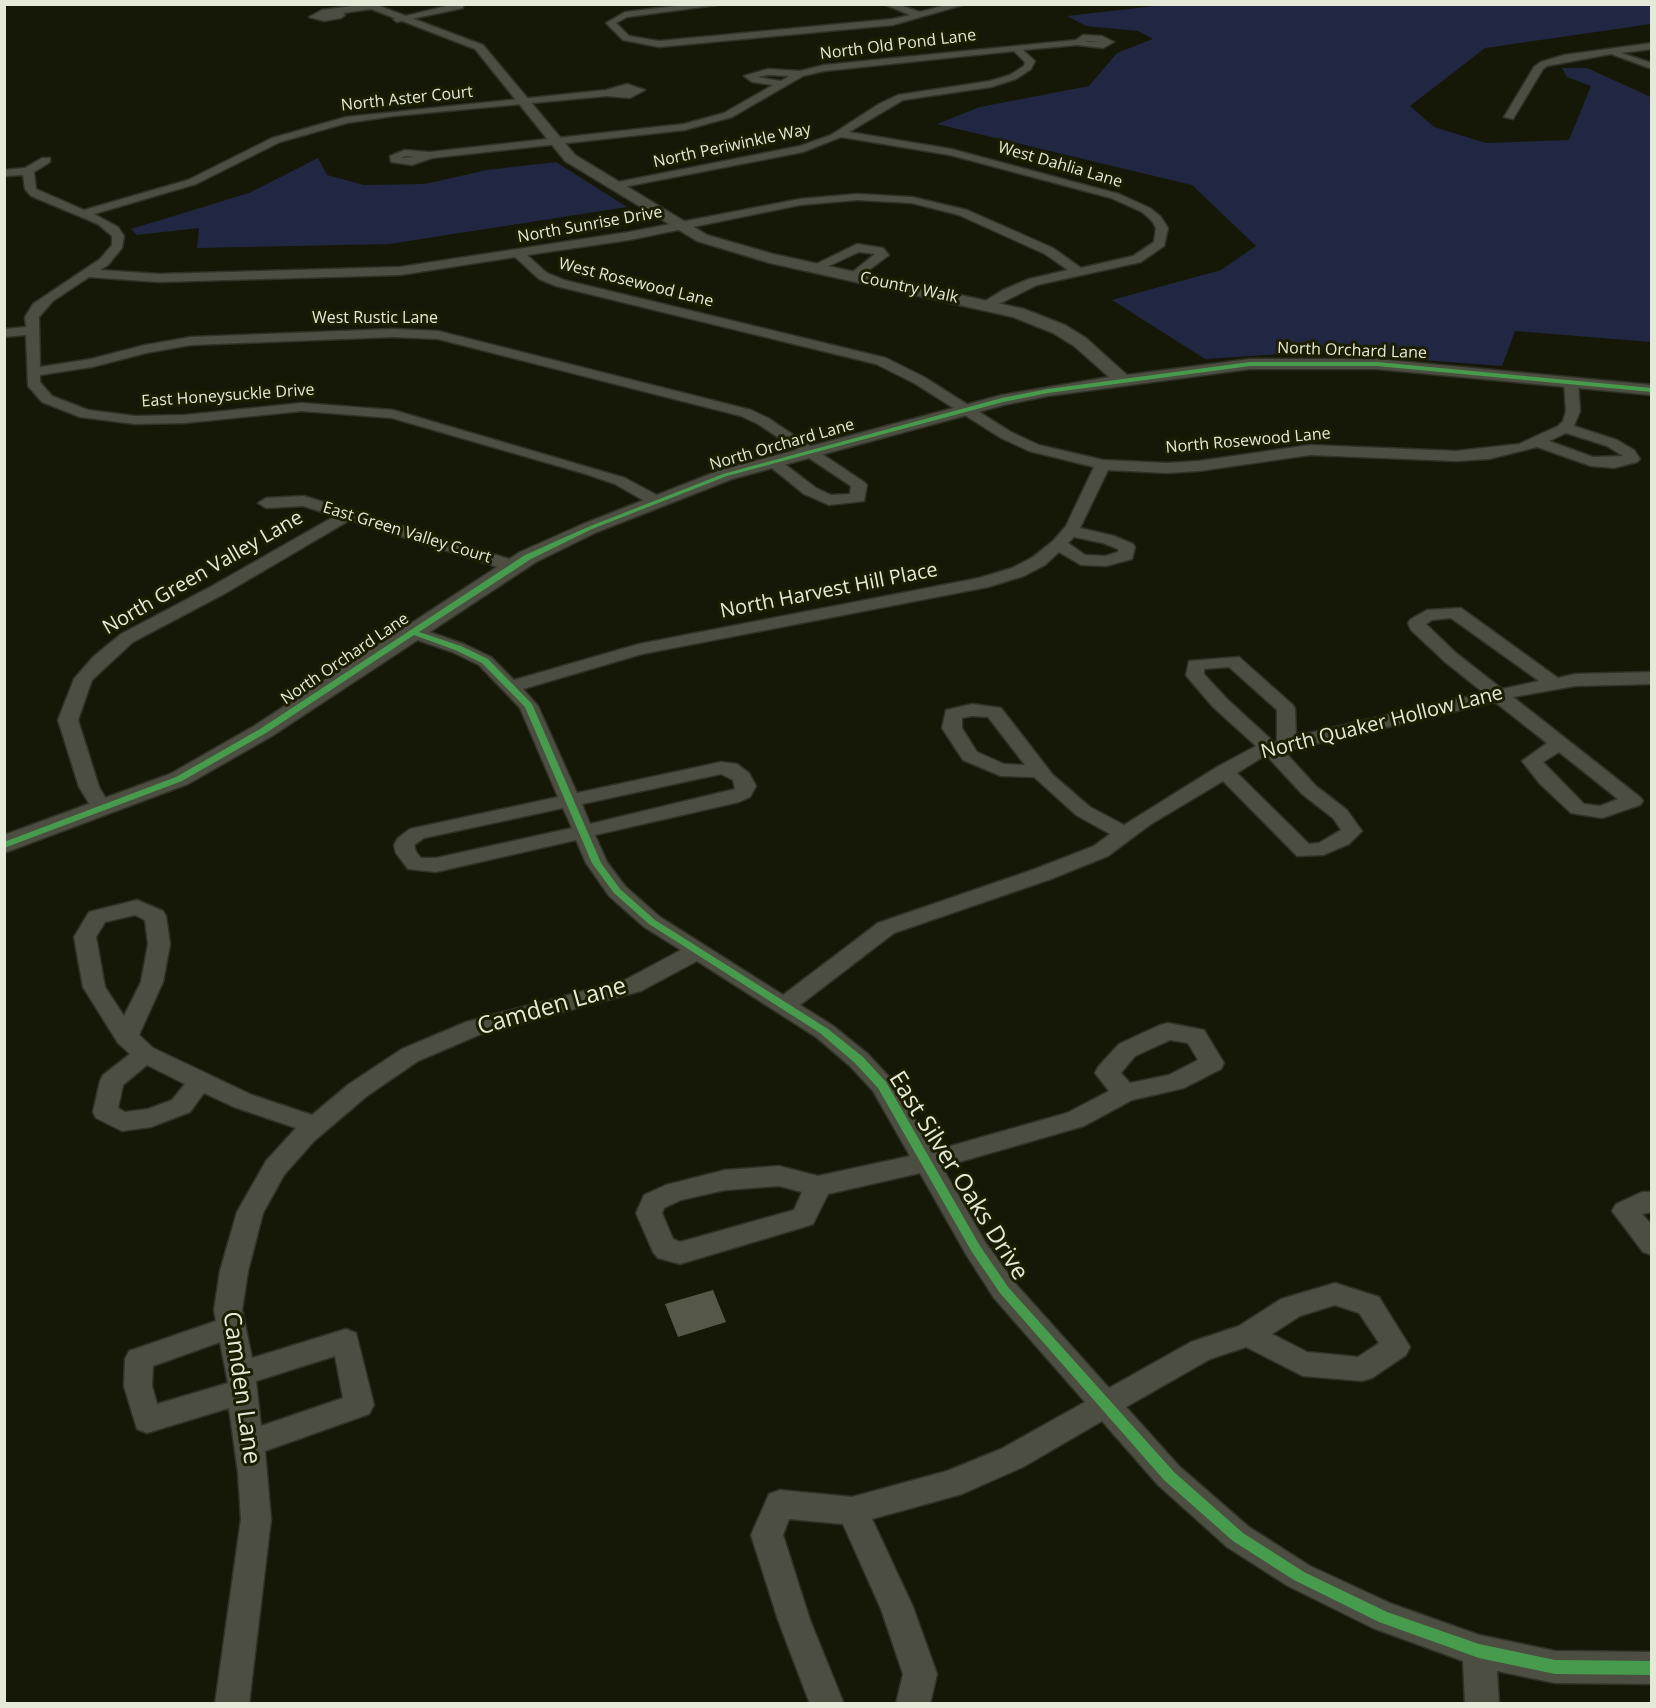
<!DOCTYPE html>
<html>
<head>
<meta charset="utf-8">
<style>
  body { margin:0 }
  #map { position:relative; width:1656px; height:1708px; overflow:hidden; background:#161807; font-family:"Open Sans",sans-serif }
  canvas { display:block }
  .frame { position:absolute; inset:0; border:6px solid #e5e9d7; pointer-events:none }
</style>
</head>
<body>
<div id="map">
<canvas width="1656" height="1708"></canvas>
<div class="frame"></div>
</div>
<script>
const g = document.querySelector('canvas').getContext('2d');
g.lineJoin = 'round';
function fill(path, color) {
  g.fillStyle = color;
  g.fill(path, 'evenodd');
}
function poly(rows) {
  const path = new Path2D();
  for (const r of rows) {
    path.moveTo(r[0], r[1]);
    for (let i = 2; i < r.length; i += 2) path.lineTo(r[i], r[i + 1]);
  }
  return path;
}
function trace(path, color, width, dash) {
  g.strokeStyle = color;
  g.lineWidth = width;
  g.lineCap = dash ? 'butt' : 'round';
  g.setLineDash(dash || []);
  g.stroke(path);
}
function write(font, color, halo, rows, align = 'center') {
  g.font = font + ' "Open Sans",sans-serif';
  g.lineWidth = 6;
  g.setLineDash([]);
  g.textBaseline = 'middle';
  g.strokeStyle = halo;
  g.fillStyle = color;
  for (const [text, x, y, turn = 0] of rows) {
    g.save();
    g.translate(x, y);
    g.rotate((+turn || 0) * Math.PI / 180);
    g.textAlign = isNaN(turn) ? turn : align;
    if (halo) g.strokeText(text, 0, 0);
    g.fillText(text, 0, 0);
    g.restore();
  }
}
fill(poly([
  [1173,4,1651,5,1651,24,1485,48,1410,106,1434,127,1486,143,1569,140,1591,86,1567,77,1562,68,1587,68,1651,97,1651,342,1515,331,1502,366,1313,352,1205,359,1112,300,1221,270,1256,246,1192,185,937,124,980,107,1089,86,1117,53,1153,39,1138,31,1086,26,1067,16],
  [318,158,327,175,364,185,425,184,487,170,556,162,627,207,389,244,197,248,199,228,137,235,131,229,249,193]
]), '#212743');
fill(poly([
  [713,1290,726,1322,678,1337,665,1304]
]), '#555748');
const minor = poly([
  [368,4,371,9,343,13,345,15,341,18,324,21,309,17,322,10,368,4],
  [455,4,463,4,463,8,397,22,393,19,455,4],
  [694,4,724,4,627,17,616,23,629,36,659,41,893,19,910,15,884,4,897,4,920,12,950,4,966,4,893,25,659,47,623,40,606,23,625,12,694,4],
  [1083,35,1102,36,1114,42,1103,48,1077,45,1023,50,1035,61,1031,69,1016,79,991,87,903,100,849,132,951,149,1119,194,1150,208,1161,217,1168,228,1164,246,1141,262,1037,285,987,310,981,306,982,303,1003,290,1029,279,1068,270,1045,254,959,215,912,203,857,200,800,205,629,240,527,255,547,273,564,280,886,358,924,377,1011,432,1039,445,1103,460,1167,463,1199,461,1310,445,1456,451,1519,444,1558,426,1563,421,1566,411,1564,382,1571,378,1578,382,1580,411,1574,426,1617,440,1634,450,1640,459,1637,462,1614,468,1591,466,1537,447,1489,459,1456,461,1310,455,1199,471,1167,473,1108,470,1080,528,1114,536,1133,544,1135,547,1132,559,1106,566,1081,565,1059,552,1045,565,1024,576,988,587,642,654,523,689,538,706,577,793,721,762,737,764,749,773,756,786,750,797,739,802,595,835,607,862,625,886,660,917,783,995,878,923,1035,869,1094,846,1110,834,1076,815,1034,777,1001,776,963,760,942,728,946,710,972,704,1001,708,1053,775,1090,807,1124,825,1217,767,1256,746,1213,707,1189,679,1186,675,1189,661,1239,657,1293,705,1295,709,1296,736,1484,693,1444,661,1411,630,1408,623,1411,619,1427,610,1461,608,1558,678,1575,674,1652,672,1652,684,1575,686,1513,697,1640,797,1643,801,1640,805,1602,818,1571,813,1540,784,1522,761,1547,743,1495,702,1284,751,1316,786,1347,810,1359,827,1362,831,1349,844,1323,855,1297,856,1223,781,1151,824,1108,856,1051,879,894,933,800,1005,832,1025,868,1054,891,1079,933,1151,1067,1113,1109,1091,1095,1073,1098,1067,1119,1044,1160,1025,1168,1023,1204,1030,1224,1063,1221,1069,1184,1088,1132,1100,1084,1126,942,1167,985,1242,1014,1282,1109,1388,1191,1342,1239,1326,1281,1299,1335,1283,1379,1297,1410,1347,1406,1355,1372,1378,1362,1381,1303,1376,1246,1347,1210,1359,1126,1407,1180,1467,1249,1527,1310,1566,1392,1604,1479,1635,1555,1651,1652,1652,1652,1684,1555,1683,1497,1671,1499,1704,1465,1704,1463,1661,1373,1628,1288,1586,1227,1547,1158,1485,1102,1421,1023,1467,962,1494,872,1519,913,1607,937,1674,930,1704,896,1704,903,1674,881,1609,843,1524,789,1519,783,1535,810,1620,844,1704,810,1704,778,1620,751,1535,769,1494,780,1490,852,1497,947,1471,1001,1449,1085,1402,994,1298,967,1256,920,1173,828,1194,813,1224,804,1227,680,1264,658,1258,653,1252,636,1213,644,1195,666,1185,725,1170,779,1166,818,1176,910,1156,873,1091,850,1066,816,1037,697,961,641,991,481,1034,418,1061,367,1096,314,1141,284,1175,263,1213,248,1271,242,1310,252,1358,346,1329,356,1333,374,1405,369,1414,265,1451,271,1519,249,1704,215,1704,241,1519,238,1473,229,1408,147,1433,137,1429,124,1386,125,1359,129,1351,216,1321,214,1310,220,1271,237,1212,266,1161,296,1128,234,1107,204,1093,190,1112,151,1127,122,1131,96,1118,93,1112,100,1081,103,1075,130,1054,118,1043,83,987,74,937,89,912,137,900,163,911,166,916,170,944,163,982,139,1035,153,1048,252,1095,312,1115,349,1084,402,1049,466,1022,625,980,681,950,644,927,609,896,586,863,576,840,436,872,408,869,396,853,394,845,398,838,410,829,558,797,520,708,479,665,452,652,406,636,403,632,406,628,418,628,464,644,491,657,514,680,639,644,979,578,1012,568,1033,557,1053,541,1066,526,1094,467,1029,451,1001,438,914,383,876,364,556,286,539,279,515,257,400,275,159,282,89,277,53,301,39,317,40,367,91,359,145,345,191,337,393,329,438,331,751,410,768,418,864,482,867,485,864,501,829,505,804,494,768,465,765,462,768,459,778,459,816,488,831,495,850,494,851,486,758,424,741,416,438,339,393,337,191,345,146,353,92,367,40,375,40,382,52,396,88,410,135,416,185,415,302,403,393,410,625,478,662,498,664,501,662,504,650,504,615,484,586,474,392,418,302,411,185,423,135,424,80,417,42,402,28,386,26,335,4,337,4,329,26,327,25,317,33,304,100,259,112,245,112,236,98,224,31,196,25,189,23,175,4,176,4,170,25,168,42,158,50,158,50,162,34,172,36,189,84,210,188,180,272,138,346,117,606,90,627,84,645,90,630,98,607,96,394,116,347,123,280,142,196,184,94,214,118,227,124,236,122,248,108,265,100,270,159,274,400,267,629,232,800,199,857,194,912,197,967,210,1053,248,1081,268,1133,256,1154,242,1156,228,1152,221,1142,212,1111,198,950,155,841,137,803,152,613,189,607,186,613,183,800,146,831,135,879,104,898,95,990,81,1010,75,1024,66,1025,62,1014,51,824,71,803,76,732,117,685,130,432,158,412,165,391,162,390,156,405,150,430,152,684,124,724,113,773,85,752,82,744,76,768,69,800,71,824,65,1076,40,1083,35],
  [1085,41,1101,42,1102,42,1088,42,1085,41],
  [768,75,789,76,781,81,757,77,768,75],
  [406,156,415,157,401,158,406,156],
  [1566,433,1607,446,1623,456,1593,457,1549,441,1566,433],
  [1074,537,1103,543,1118,549,1118,552,1105,556,1085,555,1068,543,1074,537],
  [1451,618,1539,681,1502,689,1456,653,1426,624,1432,620,1451,618],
  [1229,667,1277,710,1277,741,1274,742,1227,699,1204,674,1204,669,1229,667],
  [972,716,988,717,1025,765,1004,764,977,752,962,728,962,718,972,716],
  [1559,752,1618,799,1600,806,1584,804,1543,762,1559,752],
  [1266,755,1302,794,1333,818,1341,830,1319,843,1309,844,1237,773,1266,755],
  [721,774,733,780,735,789,590,824,582,804,721,774],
  [563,808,572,828,436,858,421,858,416,852,414,845,424,838,563,808],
  [135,915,145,920,148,944,141,982,124,1016,105,987,96,937,105,922,135,915],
  [1170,1040,1188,1043,1198,1060,1169,1075,1130,1083,1121,1073,1135,1056,1170,1040],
  [147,1065,185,1084,172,1100,148,1109,125,1112,118,1108,123,1085,147,1065],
  [779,1186,802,1192,794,1210,680,1242,673,1239,662,1213,664,1208,681,1200,725,1190,779,1186],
  [1335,1305,1359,1313,1379,1343,1358,1357,1307,1352,1272,1334,1300,1316,1335,1305],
  [220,1342,228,1383,157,1404,152,1386,153,1366,220,1342],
  [335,1356,343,1398,261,1426,256,1381,335,1356],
  [1652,43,1652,49,1621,53,1652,63,1652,69,1611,54,1547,66,1543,69,1513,119,1504,117,1534,67,1541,62,1564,55,1652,43],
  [857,244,883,248,889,255,854,281,848,277,850,274,875,254,859,252,818,271,808,268,857,244],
  [304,496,519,562,521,566,513,571,507,570,350,520,224,594,133,642,92,680,78,720,99,787,112,809,109,813,102,815,95,813,79,787,58,720,74,679,93,657,121,634,212,586,335,516,303,506,266,508,258,503,266,498,304,496],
  [1642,1192,1652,1192,1652,1212,1642,1214,1652,1225,1652,1255,1643,1252,1612,1211,1616,1204,1642,1192]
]);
const tertiary = poly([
  [358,4,374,4,483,45,575,155,707,235,773,254,1024,309,1065,325,1086,338,1127,375,1250,359,1377,359,1652,385,1652,395,1377,369,1250,369,1048,396,1004,405,732,479,597,532,536,562,272,736,188,784,4,853,4,835,170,774,254,726,520,552,583,524,718,471,1002,395,1109,377,1074,346,1053,333,1013,317,770,263,697,241,565,161,475,49,358,4]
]);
trace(minor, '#303127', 3);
trace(tertiary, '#303127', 3);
fill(minor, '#4c4e41');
fill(tertiary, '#4c4e41');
fill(poly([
  [1250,362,1377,362,1652,388,1652,392,1377,366,1250,366,1048,393,1003,402,727,476,592,529,531,559,419,632,461,646,488,659,532,704,601,863,620,889,655,920,828,1029,863,1057,886,1082,980,1246,1008,1287,1174,1472,1243,1533,1304,1572,1387,1612,1479,1644,1555,1660,1652,1661,1652,1675,1555,1674,1479,1658,1379,1622,1294,1580,1233,1541,1164,1480,1000,1293,972,1252,878,1088,855,1063,820,1033,649,924,614,893,592,863,525,707,482,663,455,650,414,635,266,733,182,781,4,848,4,842,176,777,260,729,525,555,588,527,723,474,1002,398,1048,389,1250,362]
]), '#469c4c');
write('16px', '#e5e9d7', '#1b1e01', [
  ["North Old Pond Lane",898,45,-7],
  ["North Aster Court",407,99,-6],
  ["North Periwinkle Way",732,146,-12],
  ["West Dahlia Lane",1060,165,16],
  ["North Sunrise Drive",590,225,-10],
  ["West Rosewood Lane",636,283,14],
  ["Country Walk",909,288,12],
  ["West Rustic Lane",375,318],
  ["North Orchard Lane",1352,351,2],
  ["East Honeysuckle Drive",228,396,-4],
  ["North Rosewood Lane",1248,441,-5],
  ["North Orchard Lane",782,445,-16],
  ["East Green Valley Court",407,533,17],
  ["North Orchard Lane",345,659,-34]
]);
write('20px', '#e5e9d7', '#1b1e01', [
  ["North Green Valley Lane",203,573,-30],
  ["North Harvest Hill Place",829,591,-11],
  ["North Quaker Hollow Lane",1382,723,-14]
]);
write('24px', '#e5e9d7', '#1b1e01', [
  ["Camden Lane",552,1007,-16],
  ["East Silver Oaks Drive",958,1176,58],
  ["Camden Lane",241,1388,82]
]);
</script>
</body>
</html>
